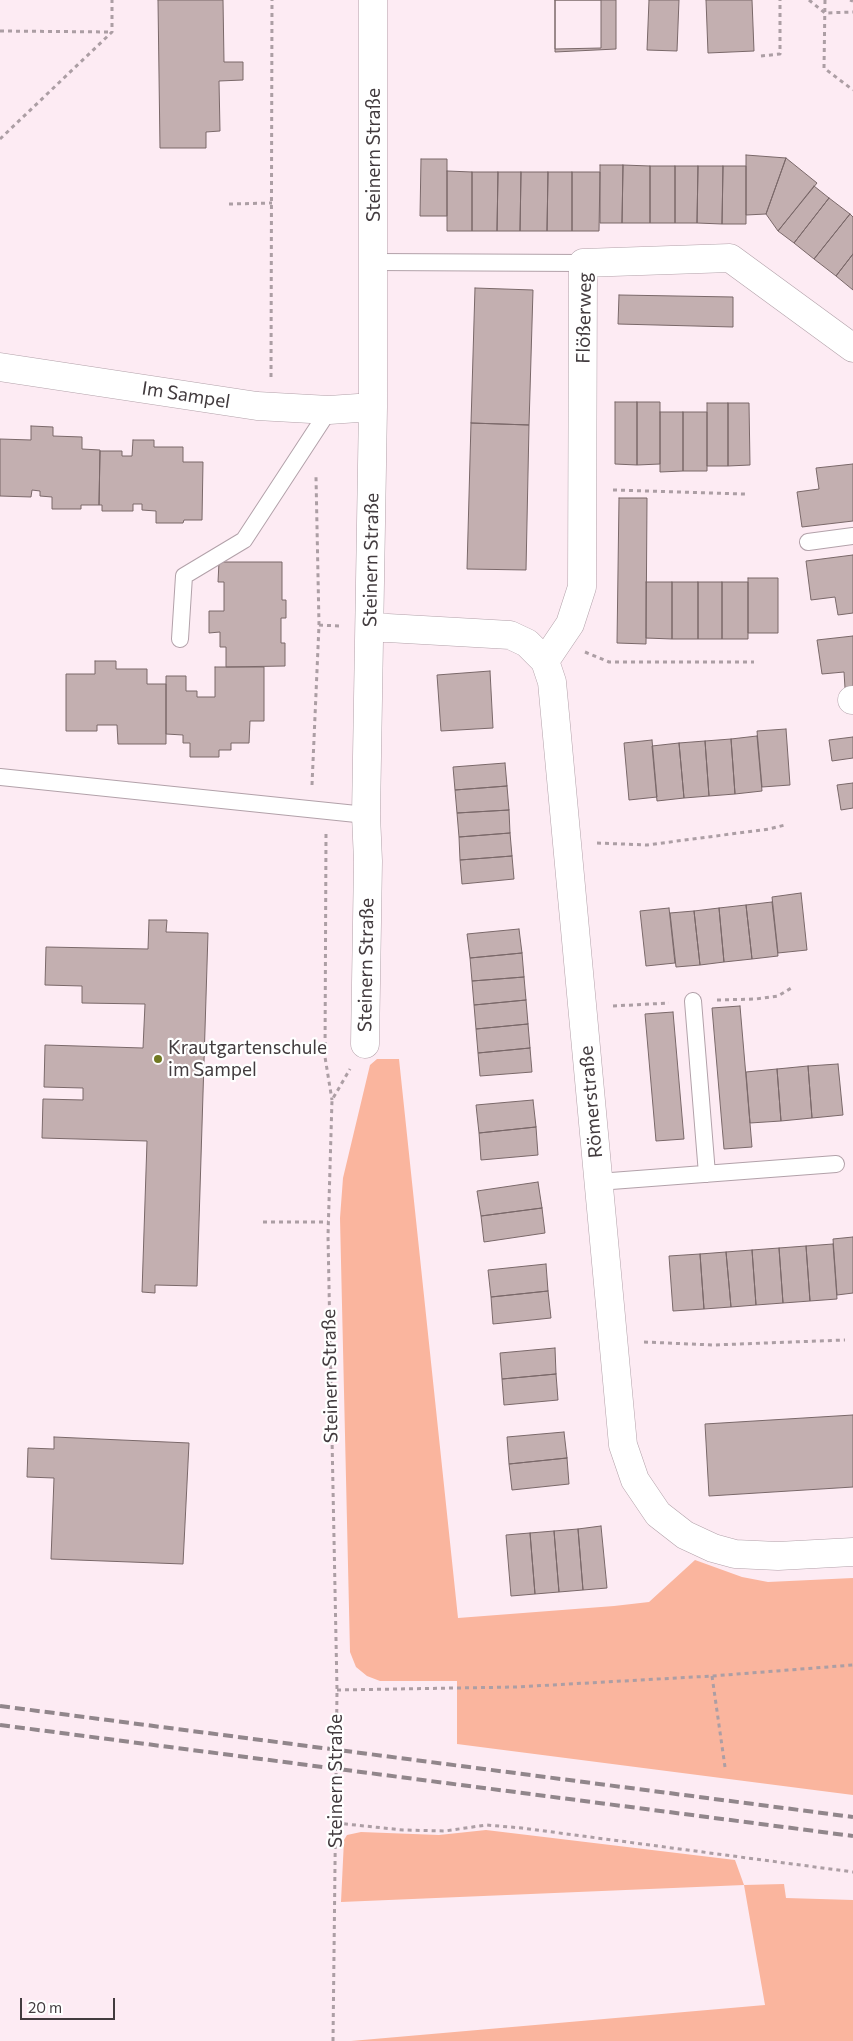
<!DOCTYPE html>
<html>
<head>
<meta charset="utf-8">
<style>
  body { margin:0 }
  #map { position:relative; width:853px; height:2041px; overflow:hidden; background:#fdebf3; font-family:Commissioner,sans-serif }
  canvas { display:block }
  .scale { position:absolute; left:20px; top:1998px; width:95px; height:22px; box-sizing:border-box; border:2px solid #423b3e; border-top:0; padding-left:6px; font-size:15px; line-height:18px; white-space:nowrap; color:#423b3e; -webkit-text-stroke:4px #fff; paint-order:stroke }
</style>
</head>
<body>
<div id="map">
<canvas width="853" height="2041"></canvas>
<div class="scale">20 m</div>
</div>
<script>
const g = document.querySelector('canvas').getContext('2d');
g.lineJoin = 'round';
function fill(path, color) {
  g.fillStyle = color;
  g.fill(path, 'evenodd');
}
function poly(rows) {
  const path = new Path2D();
  for (const r of rows) {
    path.moveTo(r[0], r[1]);
    for (let i = 2; i < r.length; i += 2) path.lineTo(r[i], r[i + 1]);
  }
  return path;
}
function trace(path, color, width, dash) {
  g.strokeStyle = color;
  g.lineWidth = width;
  g.lineCap = dash ? 'butt' : 'round';
  g.setLineDash(dash || []);
  g.stroke(path);
}
function write(font, color, halo, rows, align = 'center') {
  g.font = font + ' Commissioner,sans-serif';
  g.lineWidth = 4.5;
  g.setLineDash([]);
  g.textBaseline = 'middle';
  g.strokeStyle = halo;
  g.fillStyle = color;
  for (const [text, x, y, turn = 0] of rows) {
    g.save();
    g.translate(x, y);
    g.rotate((+turn || 0) * Math.PI / 180);
    g.textAlign = isNaN(turn) ? turn : align;
    if (halo) g.strokeText(text, 0, 0);
    g.fillText(text, 0, 0);
    g.restore();
  }
}
fill(poly([
  [377,1059,399,1059,458,1618,614,1606,649,1602,695,1560,742,1577,768,1582,853,1578,853,1795,457,1744,457,1681,380,1681,367,1676,356,1667,350,1652,340,1218,343,1178,370,1065],
  [486,1830,735,1860,744,1885,784,1884,786,1898,853,1900,853,2041,351,2041,765,2005,744,1885,341,1902,344,1840,347,1835,361,1832,439,1835]
]), '#fab59e');
const building = poly([
  [158,0,223,0,224,62,243,62,243,80,219,81,220,131,206,132,206,148,160,148,158,0],
  [555,0,601,0,601,48,555,49,555,0],
  [555,0,616,0,616,49,555,52,555,0],
  [649,0,679,0,677,51,647,50,649,0],
  [706,0,752,0,754,51,708,53,706,0],
  [746,155,786,158,766,214,746,215,746,155],
  [786,158,817,183,778,231,766,214,786,158],
  [421,159,447,159,447,216,420,216,421,159],
  [600,165,623,165,622,223,600,223,600,165],
  [623,165,650,166,650,223,622,223,623,165],
  [650,166,675,166,675,223,650,223,650,166],
  [675,166,698,166,697,223,675,223,675,166],
  [698,166,723,166,722,224,697,223,698,166],
  [723,166,746,166,746,224,722,224,723,166],
  [447,171,472,172,472,231,447,231,447,171],
  [472,172,498,172,497,231,472,231,472,172],
  [498,172,521,172,520,231,497,231,498,172],
  [521,172,548,172,547,231,520,231,521,172],
  [548,172,572,172,572,231,547,231,548,172],
  [572,172,600,172,599,231,572,231,572,172],
  [814,186,829,198,794,243,778,231,814,186],
  [829,198,850,214,814,259,794,243,829,198],
  [850,214,853,217,853,254,836,276,814,259,850,214],
  [853,254,853,290,836,276,853,254],
  [475,288,533,290,529,425,471,423,475,288],
  [619,295,733,297,733,327,618,324,619,295],
  [615,402,637,402,637,465,615,464,615,402],
  [637,402,660,402,660,464,637,465,637,402],
  [707,403,728,403,728,466,707,466,707,403],
  [728,403,749,403,750,465,728,466,728,403],
  [660,412,683,412,683,471,660,472,660,412],
  [683,412,707,412,707,471,683,471,683,412],
  [471,423,529,425,526,570,467,569,471,423],
  [31,426,53,427,53,436,82,437,82,449,100,450,99,505,81,505,81,509,52,509,52,497,40,496,40,491,32,490,31,497,0,496,0,439,31,440,31,426],
  [133,440,154,440,154,447,183,447,183,462,203,462,202,520,184,520,183,523,156,523,156,511,142,510,142,504,133,504,133,511,102,511,102,505,99,505,100,451,122,451,122,456,132,456,133,440],
  [853,464,853,521,802,527,797,492,819,489,816,468,853,464],
  [619,498,647,498,646,644,617,643,619,498],
  [853,555,853,613,838,615,835,597,811,600,806,561,853,555],
  [219,562,282,562,282,600,286,600,286,618,281,618,281,643,285,643,285,666,226,667,226,647,220,647,220,632,209,633,209,611,224,611,224,582,218,582,219,562],
  [748,578,778,578,778,633,748,633,748,578],
  [646,582,672,582,672,639,646,638,646,582],
  [672,582,698,582,698,639,672,639,672,582],
  [698,582,722,582,722,639,698,639,698,582],
  [722,582,748,582,748,639,722,639,722,582],
  [853,636,853,687,845,688,844,672,822,674,817,640,853,636],
  [95,661,116,661,116,669,147,669,147,684,166,684,166,744,118,744,117,725,97,725,97,731,66,731,66,674,95,674,95,661],
  [215,667,264,667,264,721,250,721,249,743,231,743,231,750,219,750,219,757,190,757,190,743,183,743,183,735,166,734,166,676,186,676,186,691,197,691,197,697,215,697,215,667],
  [490,671,493,728,441,731,437,675,490,671],
  [786,729,790,785,762,787,757,731,786,729],
  [757,736,762,791,735,794,731,739,757,736],
  [853,737,853,758,832,761,829,740,853,737],
  [731,739,735,794,709,796,705,741,731,739],
  [652,740,657,797,629,800,624,743,652,740],
  [705,741,709,796,684,798,679,743,705,741],
  [679,743,684,798,657,801,652,746,679,743],
  [505,763,507,786,455,790,453,767,505,763],
  [853,783,853,808,841,810,837,785,853,783],
  [507,786,509,810,457,813,455,790,507,786],
  [509,810,510,833,459,837,457,813,509,810],
  [510,833,512,856,460,860,459,837,510,833],
  [512,856,514,879,462,884,460,860,512,856],
  [801,893,807,950,778,953,772,897,801,893],
  [772,902,778,956,752,959,746,905,772,902],
  [746,905,752,959,724,962,719,908,746,905],
  [669,908,675,963,646,966,640,911,669,908],
  [719,908,724,962,700,965,694,911,719,908],
  [694,911,700,965,676,967,670,913,694,911],
  [149,920,167,920,166,932,208,933,197,1286,155,1285,155,1293,142,1292,147,1141,42,1138,43,1099,83,1100,83,1088,44,1087,45,1045,143,1048,145,1004,82,1003,82,986,45,985,46,947,148,949,149,920],
  [519,929,522,953,470,958,467,934,519,929],
  [522,953,524,977,472,981,470,958,522,953],
  [524,977,526,1000,474,1005,472,981,524,977],
  [526,1000,528,1024,476,1029,474,1005,526,1000],
  [740,1006,752,1147,724,1149,712,1008,740,1006],
  [673,1012,684,1139,656,1141,645,1014,673,1012],
  [528,1024,530,1048,478,1053,476,1029,528,1024],
  [530,1048,532,1072,480,1076,478,1053,530,1048],
  [838,1064,843,1115,812,1118,808,1066,838,1064],
  [808,1066,812,1118,781,1121,777,1069,808,1066],
  [777,1069,781,1121,750,1123,746,1072,777,1069],
  [533,1100,536,1127,479,1133,476,1105,533,1100],
  [536,1127,538,1155,481,1160,479,1133,536,1127],
  [538,1182,542,1208,481,1216,477,1191,538,1182],
  [542,1208,545,1233,484,1242,481,1216,542,1208],
  [853,1237,853,1293,837,1295,833,1239,853,1237],
  [833,1244,837,1299,810,1301,806,1246,833,1244],
  [806,1246,810,1301,783,1303,779,1248,806,1246],
  [779,1248,783,1303,756,1305,752,1250,779,1248],
  [752,1250,756,1305,731,1307,726,1252,752,1250],
  [726,1252,731,1307,704,1309,700,1254,726,1252],
  [700,1254,704,1309,673,1311,669,1256,700,1254],
  [546,1264,548,1291,491,1297,488,1270,546,1264],
  [548,1291,551,1318,493,1324,491,1297,548,1291],
  [555,1348,556,1374,502,1379,500,1353,555,1348],
  [556,1374,558,1400,504,1405,502,1379,556,1374],
  [853,1415,853,1487,709,1496,705,1424,853,1415],
  [564,1432,567,1458,509,1464,507,1437,564,1432],
  [54,1437,189,1443,183,1564,51,1559,54,1478,27,1477,28,1448,54,1449,54,1437],
  [567,1458,569,1484,512,1490,509,1464,567,1458],
  [601,1526,607,1588,583,1590,578,1529,601,1526],
  [578,1529,583,1590,559,1592,554,1531,578,1529],
  [554,1531,559,1592,535,1594,530,1533,554,1531],
  [530,1533,535,1594,511,1596,506,1535,530,1533]
]);
fill(building, '#c3afb0');
trace(building, '#7a6869', 1);
const service = poly([
  [374,262,583,263],
  [808,542,853,536],
  [180,639,184,576,244,540,329,410],
  [0,777,366,815],
  [693,1001,707,1174],
  [598,1182,836,1164]
]);
const minor = poly([
  [0,367,257,406,329,410,373,407],
  [370,627,510,635,527,643,545,661,552,682,623,1445,635,1480,658,1514,685,1535,713,1548,735,1554,778,1556,853,1552],
  [545,661,570,624,582,587,583,263,730,258,853,348],
  [852,700,853,700],
  [365,1044,368,861,366,815,373,407,373,0]
]);
trace(service, '#b2a1a9', 18);
trace(minor, '#b2a1a9', 29);
trace(poly([
  [809,0,825,13,853,12],
  [825,0,824,68,853,90],
  [850,0,853,1],
  [0,31,112,32],
  [761,56,780,54,780,0],
  [0,139,112,32,112,0],
  [229,204,272,203],
  [271,377,272,0],
  [613,490,745,494],
  [319,625,339,626],
  [585,652,609,662,754,662],
  [312,785,319,625,316,477],
  [326,834,325,1057,332,1100],
  [597,843,647,845,769,829,785,825],
  [717,1000,756,999,778,996,793,987],
  [613,1006,669,1003],
  [263,1222,328,1222],
  [644,1342,713,1345,845,1340],
  [712,1676,725,1767],
  [337,1690,516,1687,712,1676,853,1665],
  [336,1823,403,1830,445,1831,486,1825,522,1828,853,1872],
  [333,2041,337,1690,328,1236,332,1100,350,1069]
]), '#ac9ea4', 3, [4, 4]);
trace(service, '#fff', 16);
trace(minor, '#fff', 28);
trace(poly([
  [0,1706,853,1817],
  [0,1725,853,1836]
]), '#91868b', 4, [10, 5]);
for (const [x, y, r, color] of [
  [158,1059,5,"#707923"]
]) {
  const dot = new Path2D();
  dot.arc(x, y, r, 0, 2 * Math.PI);
  g.fillStyle = color;
  g.fill(dot);
  trace(dot, '#fff', 2);
}
write('19px', '#423b3e', '#fff', [
  ["Steinern Straße",374,155,-90],
  ["Flößerweg",584,318,-89],
  ["Im Sampel",186,395,9],
  ["Steinern Straße",371,560,-89],
  ["Steinern Straße",366,965,-89],
  ["Römerstraße",591,1102,-95],
  ["Steinern Straße",330,1376,-91],
  ["Steinern Straße",336,1781,-90]
]);
write('19px', '#423b3e', '#fff', [
  ["Krautgartenschule",168,1048],
  ["im Sampel",168,1070]
], 'left');
</script>
</body>
</html>
